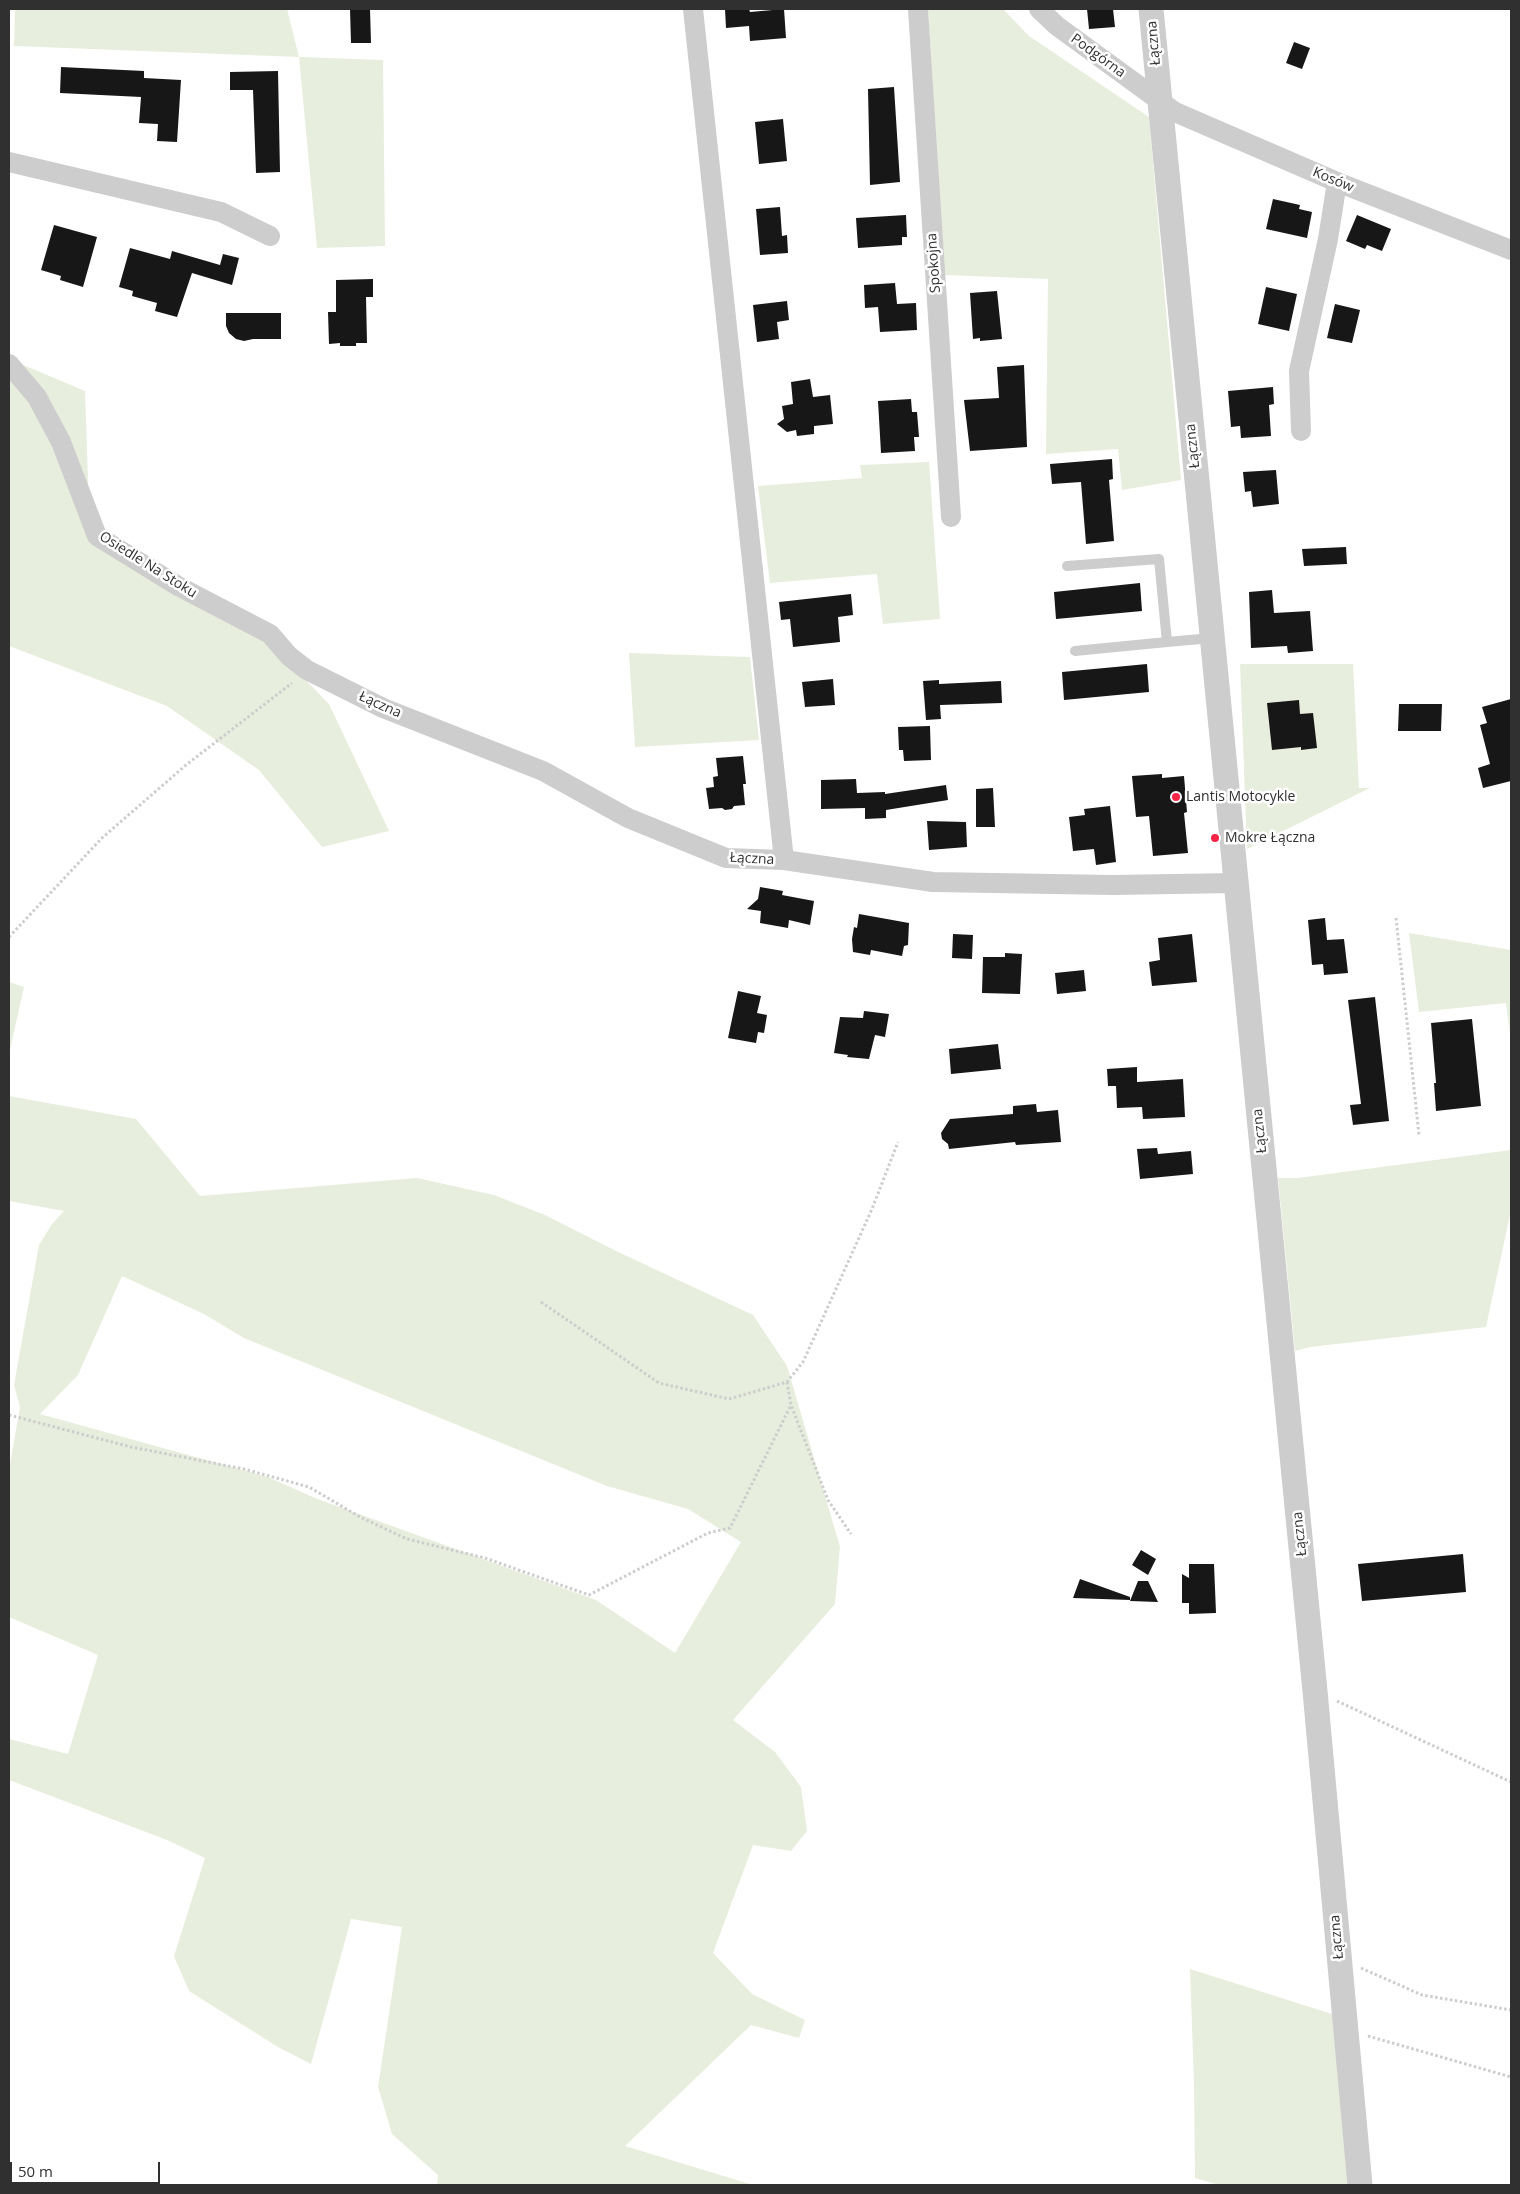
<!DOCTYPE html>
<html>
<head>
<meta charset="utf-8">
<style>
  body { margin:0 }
  #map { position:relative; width:1520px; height:2194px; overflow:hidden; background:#fff; font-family:"Open Sans",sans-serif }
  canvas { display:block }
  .frame { position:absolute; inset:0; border:10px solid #303030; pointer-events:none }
  .scale { position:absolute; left:10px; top:2162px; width:150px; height:22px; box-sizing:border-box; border:2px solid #303030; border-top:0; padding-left:6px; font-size:15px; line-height:18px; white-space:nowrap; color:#303030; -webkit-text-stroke:4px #fff; paint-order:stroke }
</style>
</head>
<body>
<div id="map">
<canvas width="1520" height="2194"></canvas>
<div class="frame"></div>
<div class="scale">50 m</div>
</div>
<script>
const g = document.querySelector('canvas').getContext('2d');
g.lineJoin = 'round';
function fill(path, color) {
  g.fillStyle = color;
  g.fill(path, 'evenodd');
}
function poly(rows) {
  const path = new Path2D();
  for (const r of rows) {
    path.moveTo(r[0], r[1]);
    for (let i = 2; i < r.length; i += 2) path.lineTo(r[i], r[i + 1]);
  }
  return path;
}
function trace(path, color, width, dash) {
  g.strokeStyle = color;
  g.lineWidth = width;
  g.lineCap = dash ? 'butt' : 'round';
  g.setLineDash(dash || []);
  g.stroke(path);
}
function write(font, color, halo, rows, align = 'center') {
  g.font = font + ' "Open Sans",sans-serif';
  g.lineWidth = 5;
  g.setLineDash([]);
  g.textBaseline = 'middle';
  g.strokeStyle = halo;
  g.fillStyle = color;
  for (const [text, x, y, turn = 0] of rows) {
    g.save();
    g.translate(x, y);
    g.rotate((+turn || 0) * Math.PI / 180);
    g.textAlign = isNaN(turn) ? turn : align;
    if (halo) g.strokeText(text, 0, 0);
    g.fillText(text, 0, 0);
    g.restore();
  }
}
fill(poly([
  [15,9,287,9,299,57,383,60,385,246,317,248,299,57,14,46],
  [928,9,1003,9,1029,36,1149,117,1181,480,1122,490,1118,449,1046,454,1048,279,945,275],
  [9,359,85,391,90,539,236,608,329,704,389,831,322,847,259,770,167,706,9,646],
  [929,462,940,619,883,624,877,574,770,583,758,486,862,478,860,465],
  [629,653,750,657,759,740,635,747],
  [1240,664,1353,664,1359,788,1370,788,1247,849],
  [1409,933,1511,950,1511,1041,1506,1003,1419,1012],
  [9,982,24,987,9,1054],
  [9,1096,136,1119,200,1196,417,1178,494,1195,545,1215,616,1251,753,1315,787,1366,840,1547,835,1604,733,1720,775,1752,801,1787,807,1831,791,1851,753,1845,713,1953,752,1994,805,2020,799,2038,751,2025,625,2146,753,2185,437,2185,438,2175,392,2134,378,2087,402,1927,351,1919,311,2064,278,2047,189,1991,174,1956,205,1858,167,1840,9,1780,9,1739,68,1754,98,1655,9,1617,9,1470,20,1407,14,1385,39,1245,52,1224,64,1211,9,1201],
  [122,1276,204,1314,244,1338,607,1486,688,1509,741,1542,675,1653,596,1600,315,1498,268,1477,40,1414,78,1375],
  [1511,1150,1511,1210,1486,1327,1310,1347,1295,1351,1278,1178,1298,1178],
  [1190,1969,1332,2014,1346,2115,1352,2185,1219,2185,1195,2178,1194,2083]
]), '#e8eedd');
fill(poly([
  [350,9,370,9,371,43,351,43],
  [725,9,749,9,750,12,784,9,786,38,750,41,749,26,726,28],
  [1087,9,1113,9,1115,27,1089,29],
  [1294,42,1310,48,1302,69,1286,63],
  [61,67,144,71,144,78,181,80,177,142,157,141,158,124,139,123,141,97,60,93],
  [278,71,280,172,256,173,253,90,230,90,230,72],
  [894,87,900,182,870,185,868,89],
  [783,119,787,161,759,164,755,122],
  [1273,199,1300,205,1299,209,1312,212,1307,238,1266,229],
  [780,207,782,236,787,235,788,253,760,255,756,209],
  [906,215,907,237,902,237,902,245,858,248,856,218],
  [1357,215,1391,229,1382,251,1367,245,1365,249,1346,241],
  [54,225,97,237,83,287,60,280,61,276,41,270],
  [130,248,170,259,172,251,220,265,223,254,239,258,232,285,192,273,177,317,155,311,157,303,132,296,133,291,119,287],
  [373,279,373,297,366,297,367,343,356,343,356,346,340,346,340,343,329,344,328,312,336,312,336,280],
  [895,283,897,304,916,303,917,330,880,332,878,307,865,308,864,285],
  [1266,287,1297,294,1289,331,1258,324],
  [997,291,1002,339,980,341,980,338,973,339,970,293],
  [787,301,789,320,777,322,779,339,757,342,753,305],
  [1335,304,1360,310,1352,343,1327,338],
  [226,313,281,313,281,339,253,339,244,341,236,339,229,333,226,326],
  [1024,365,1027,447,970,451,964,400,999,398,997,367],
  [810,379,813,397,830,395,833,424,814,426,814,434,797,436,796,430,787,432,777,424,784,419,782,406,793,404,791,382],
  [1273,387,1274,404,1269,405,1271,436,1241,438,1240,426,1231,427,1228,391],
  [911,399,912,412,917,412,919,437,914,437,915,451,881,453,878,401],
  [1112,459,1113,479,1109,480,1114,541,1086,544,1081,482,1052,484,1050,464],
  [1276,470,1279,504,1253,507,1251,491,1245,492,1243,472],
  [1346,547,1347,564,1304,566,1302,549],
  [1140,583,1142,611,1056,619,1054,592],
  [1272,590,1274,613,1310,611,1313,651,1288,653,1287,646,1251,648,1249,592],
  [851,594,853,615,838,617,840,642,793,647,790,619,781,620,779,602],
  [1147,664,1149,692,1064,700,1062,672],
  [833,679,835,705,805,707,802,682],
  [939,680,939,684,1001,681,1002,703,940,705,941,719,926,720,923,681],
  [1511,699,1511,781,1483,788,1478,768,1490,764,1480,725,1487,723,1482,707],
  [1299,700,1300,714,1313,713,1317,748,1301,750,1301,747,1272,750,1267,703],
  [1399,704,1442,704,1441,731,1398,731],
  [930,726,931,760,904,761,903,750,899,750,898,727],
  [743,756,746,784,743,784,745,805,734,806,732,809,725,810,722,808,709,809,706,788,714,787,713,777,718,776,716,758],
  [1162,774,1162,778,1184,776,1187,812,1184,813,1188,853,1153,856,1149,816,1136,817,1132,776],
  [856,779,857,793,885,792,885,794,946,785,948,800,886,810,886,818,865,819,865,808,821,809,821,780],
  [993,788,995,827,976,827,976,789],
  [1110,806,1116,862,1096,865,1094,849,1073,851,1069,817,1085,815,1084,809],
  [927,821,966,822,967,847,929,850],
  [760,887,783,891,782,895,814,901,810,925,789,920,788,928,760,923,761,911,747,909,758,899],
  [859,914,909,923,908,945,904,946,902,956,871,950,870,955,853,952,852,939,854,927,857,928],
  [1325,918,1327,940,1344,939,1348,973,1324,975,1323,964,1312,965,1308,920],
  [953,934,973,935,972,959,952,958],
  [1192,934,1197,982,1152,986,1149,962,1160,960,1158,938],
  [1005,953,1022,954,1020,994,982,993,983,957,1005,957],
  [1084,970,1086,991,1057,994,1055,973],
  [738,991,761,996,757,1013,767,1015,764,1033,758,1032,756,1043,728,1038],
  [1375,997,1389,1121,1353,1125,1350,1105,1361,1104,1348,1000],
  [864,1011,889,1014,885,1037,875,1035,869,1059,847,1057,848,1055,834,1053,840,1017,863,1018],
  [1472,1019,1481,1106,1436,1111,1434,1083,1436,1083,1431,1023],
  [998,1044,1001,1069,951,1074,949,1049],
  [1137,1067,1137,1082,1183,1079,1185,1117,1143,1119,1142,1107,1117,1108,1116,1086,1108,1086,1107,1069],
  [1036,1104,1037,1112,1058,1110,1061,1142,1016,1145,1015,1142,949,1149,948,1144,942,1139,941,1133,950,1119,1013,1114,1013,1106],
  [1157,1148,1158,1154,1191,1151,1193,1174,1140,1179,1137,1149],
  [1141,1550,1156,1559,1148,1575,1132,1565],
  [1463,1554,1466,1592,1362,1601,1358,1564],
  [1189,1564,1214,1564,1216,1613,1189,1614,1189,1603,1182,1603,1182,1574,1189,1578],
  [1080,1579,1130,1597,1130,1600,1073,1598],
  [1138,1581,1148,1581,1158,1602,1130,1601]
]), '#171717');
trace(poly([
  [1396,918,1419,1135],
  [9,937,102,838,186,765,292,683],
  [541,1302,659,1383,729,1399,787,1382,803,1362,872,1209,898,1142],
  [787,1382,791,1405,828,1500,851,1534],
  [9,1415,131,1447,244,1469,309,1487,360,1517,407,1539,485,1558,589,1595,708,1533,730,1528,791,1405],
  [1337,1701,1511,1782],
  [1361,1968,1422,1995,1511,2010],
  [1368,2036,1511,2077]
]), '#cdcdcd', 3, [2.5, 2.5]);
trace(poly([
  [1067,566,1159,559,1167,642,1075,651],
  [1167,642,1212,638]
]), '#cdcdcd', 10);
trace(poly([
  [693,9,784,860],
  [918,9,951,517],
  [1039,9,1057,26,1175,112,1337,182,1511,250],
  [9,162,221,212,270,236],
  [9,364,37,397,61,442,97,536,178,586,270,634,289,656,307,670,383,708,543,771,628,818,726,858,784,860,933,882,1113,885,1236,883],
  [1301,431,1299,371,1328,239,1337,182]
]), '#cdcdcd', 20);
trace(poly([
  [1151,9,1315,1691,1360,2185]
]), '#cdcdcd', 25);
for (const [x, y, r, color] of [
  [1176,797,5,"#f62447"],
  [1215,838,5,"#f62447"]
]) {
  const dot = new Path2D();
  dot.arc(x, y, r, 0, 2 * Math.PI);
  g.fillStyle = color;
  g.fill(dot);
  trace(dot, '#fff', 2);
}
write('14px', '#303030', '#fff', [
  ["Łączna",1154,43,-95],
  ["Podgórna",1098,56,36],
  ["Kosów",1333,180,23],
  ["Spokojna",934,263,-94],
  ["Łączna",1193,446,-96],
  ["Osiedle Na Stoku",148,565,32],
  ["Łączna",380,705,24],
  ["Łączna",752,859,3],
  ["Łączna",1260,1131,-96],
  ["Łączna",1300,1534,-96],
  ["Łączna",1337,1937,-95]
]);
write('14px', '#303030', '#fff', [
  ["Lantis Motocykle",1186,797],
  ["Mokre Łączna",1225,838]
], 'left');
</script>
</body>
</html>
